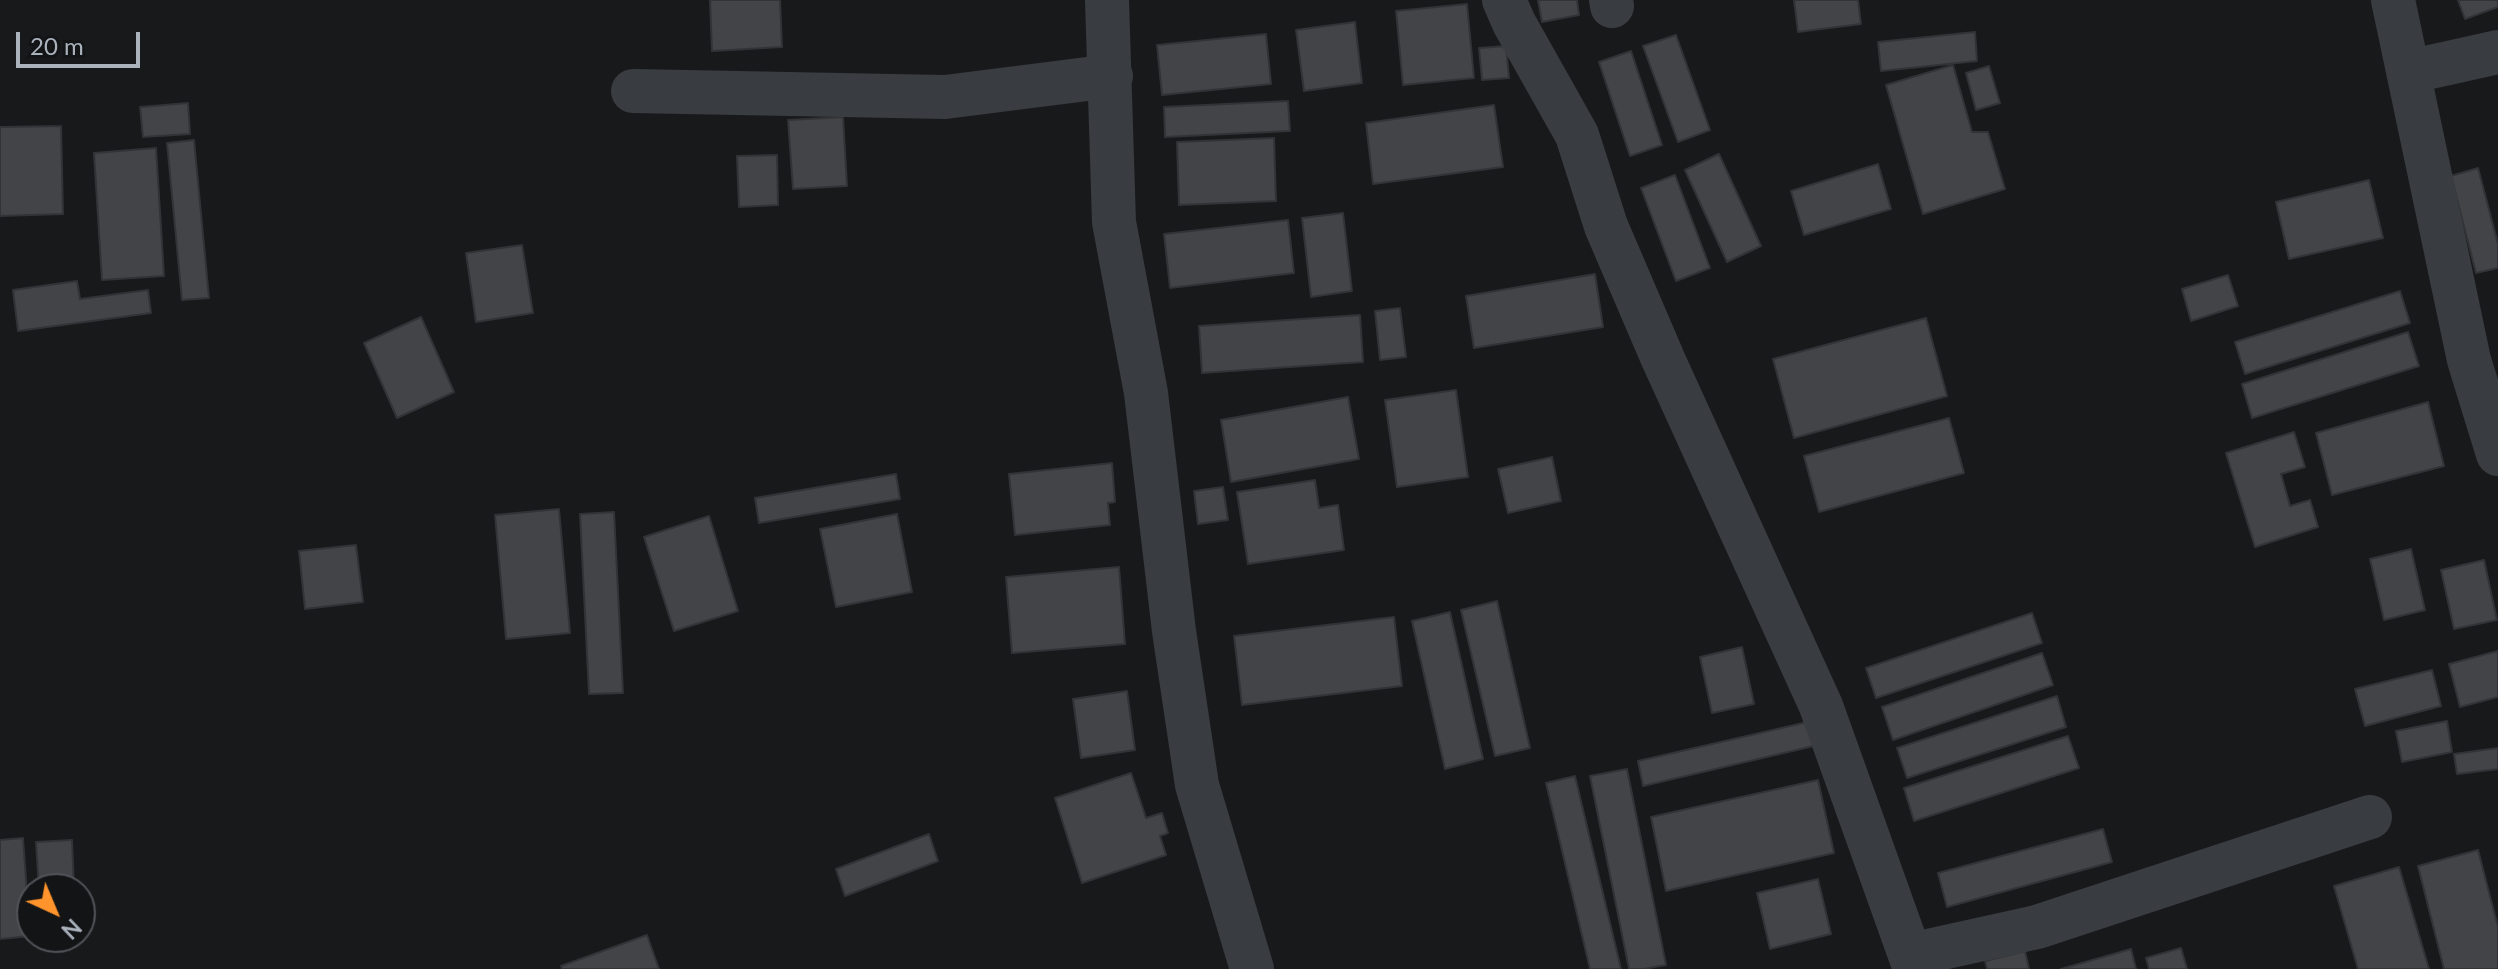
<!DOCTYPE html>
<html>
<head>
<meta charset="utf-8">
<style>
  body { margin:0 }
  #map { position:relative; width:2498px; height:969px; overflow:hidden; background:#18191b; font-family:Lato,sans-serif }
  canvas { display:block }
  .north { position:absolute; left:16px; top:873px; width:80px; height:80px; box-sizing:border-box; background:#131416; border:2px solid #4f5358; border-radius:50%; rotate:136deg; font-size:22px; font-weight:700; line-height:32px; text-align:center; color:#aab2bc }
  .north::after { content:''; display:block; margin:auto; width:28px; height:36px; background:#ff942c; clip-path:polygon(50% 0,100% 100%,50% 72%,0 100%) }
  .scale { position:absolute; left:16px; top:32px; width:124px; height:36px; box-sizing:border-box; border:4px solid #aab2bc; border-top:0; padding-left:10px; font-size:24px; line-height:28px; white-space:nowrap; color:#aab2bc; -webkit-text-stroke:6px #131416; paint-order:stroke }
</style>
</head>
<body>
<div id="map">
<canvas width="2498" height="969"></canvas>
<div class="north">N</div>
<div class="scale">20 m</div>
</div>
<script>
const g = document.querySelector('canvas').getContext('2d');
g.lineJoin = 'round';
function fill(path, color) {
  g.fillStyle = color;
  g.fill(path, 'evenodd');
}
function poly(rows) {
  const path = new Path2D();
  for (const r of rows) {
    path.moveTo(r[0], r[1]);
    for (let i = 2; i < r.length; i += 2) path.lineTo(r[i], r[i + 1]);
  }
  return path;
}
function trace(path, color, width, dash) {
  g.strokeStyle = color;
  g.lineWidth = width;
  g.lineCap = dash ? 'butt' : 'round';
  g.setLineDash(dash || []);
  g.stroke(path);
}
const building = poly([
  [710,0,780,0,782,47,712,51,710,0],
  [1538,0,1577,0,1579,15,1542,22,1538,0],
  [1794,0,1858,0,1861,24,1798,32,1794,0],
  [2458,0,2498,0,2498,7,2465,19,2458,0],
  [1467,4,1474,78,1403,85,1396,11,1467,4],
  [1355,22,1362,83,1304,91,1296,30,1355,22],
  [1975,32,1977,61,1881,71,1878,42,1975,32],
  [1266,34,1271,84,1162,95,1157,45,1266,34],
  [1676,35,1710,130,1678,142,1643,46,1676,35],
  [1506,46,1509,78,1482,80,1479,48,1506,46],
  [1631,51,1662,145,1630,156,1599,62,1631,51],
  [1953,65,1972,132,1988,132,2005,189,1923,214,1886,85,1953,65],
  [1989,66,2000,103,1976,110,1966,73,1989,66],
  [1288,101,1290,131,1165,137,1164,107,1288,101],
  [188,103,190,134,143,137,140,107,188,103],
  [1494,105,1503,167,1373,184,1366,123,1494,105],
  [843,117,847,186,793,189,788,120,843,117],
  [61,126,63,214,0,216,0,127,61,126],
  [1274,138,1276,201,1179,205,1177,142,1274,138],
  [194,140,209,298,182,300,167,143,194,140],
  [156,148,164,276,102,280,94,153,156,148],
  [1719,154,1761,246,1727,262,1685,170,1719,154],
  [777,155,778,205,739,207,737,156,777,155],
  [1878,164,1891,209,1804,235,1791,191,1878,164],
  [2478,168,2498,244,2498,268,2476,273,2451,176,2478,168],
  [1675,175,1710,268,1676,281,1641,188,1675,175],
  [2369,180,2383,238,2289,259,2276,202,2369,180],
  [1343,213,1352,291,1311,297,1302,218,1343,213],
  [1288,220,1294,273,1170,288,1164,234,1288,220],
  [522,245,533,313,476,322,466,253,522,245],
  [1595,274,1603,327,1474,348,1466,296,1595,274],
  [2228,275,2238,306,2191,321,2182,289,2228,275],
  [77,281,80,299,148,290,151,313,18,331,13,290,77,281],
  [2400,291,2410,323,2245,374,2235,342,2400,291],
  [1400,308,1406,357,1380,360,1375,311,1400,308],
  [1360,315,1363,362,1202,373,1199,326,1360,315],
  [421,317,454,392,397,418,364,343,421,317],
  [1926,318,1947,396,1794,438,1773,359,1926,318],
  [2408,332,2419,366,2252,418,2242,384,2408,332],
  [1456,390,1468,477,1397,487,1385,400,1456,390],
  [1348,397,1359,459,1231,482,1221,420,1348,397],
  [2428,402,2444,466,2332,495,2316,433,2428,402],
  [1949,418,1964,473,1819,512,1804,456,1949,418],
  [2294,432,2305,467,2281,474,2290,506,2310,500,2318,527,2255,547,2226,453,2294,432],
  [1552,457,1561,501,1508,513,1498,469,1552,457],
  [1112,463,1115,502,1108,503,1110,525,1015,535,1009,474,1112,463],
  [896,474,900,499,759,523,755,498,896,474],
  [1315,480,1319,508,1338,505,1344,550,1248,564,1237,492,1315,480],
  [1223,487,1228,520,1198,524,1194,491,1223,487],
  [559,509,570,633,506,639,495,515,559,509],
  [614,512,623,693,589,694,580,514,614,512],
  [897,514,912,592,836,607,820,529,897,514],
  [709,516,738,611,674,631,644,537,709,516],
  [356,545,363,602,305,609,299,551,356,545],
  [2411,549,2425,610,2384,620,2370,559,2411,549],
  [2484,560,2497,620,2454,629,2441,570,2484,560],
  [1119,567,1125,644,1012,653,1006,577,1119,567],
  [1497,601,1530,748,1495,756,1461,610,1497,601],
  [1450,612,1483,759,1445,769,1412,621,1450,612],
  [2032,613,2042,643,1876,698,1866,668,2032,613],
  [1394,617,1402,686,1242,705,1234,636,1394,617],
  [1742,647,1754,704,1712,713,1700,657,1742,647],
  [2498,651,2498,697,2460,707,2449,664,2498,651],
  [2042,653,2053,685,1893,740,1882,707,2042,653],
  [2432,670,2441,706,2365,726,2355,689,2432,670],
  [1127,691,1135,750,1081,758,1073,699,1127,691],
  [2057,696,2066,727,1907,778,1897,748,2057,696],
  [1812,721,1818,745,1643,786,1638,761,1812,721],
  [2447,721,2452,752,2402,762,2396,731,2447,721],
  [2068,736,2079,768,1914,821,1904,788,2068,736],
  [2498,748,2498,769,2457,774,2454,754,2498,748],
  [1627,769,1666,965,1644,969,1629,969,1590,776,1627,769],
  [1131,773,1146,818,1162,813,1168,833,1160,836,1166,855,1082,883,1055,798,1131,773],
  [1575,776,1621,969,1590,969,1546,783,1575,776],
  [1818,780,1834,853,1666,891,1651,817,1818,780],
  [2103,829,2112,862,1947,907,1938,873,2103,829],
  [929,834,938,861,845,896,836,869,929,834],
  [23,838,30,936,0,939,0,840,23,838],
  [72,840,74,889,39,889,36,842,72,840],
  [2478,850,2498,927,2498,969,2444,969,2418,866,2478,850],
  [2399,867,2429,969,2358,969,2334,886,2399,867],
  [1818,879,1831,934,1770,949,1757,893,1818,879],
  [647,935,659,969,562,969,561,966,647,935],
  [2181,948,2187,969,2149,969,2146,958,2181,948],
  [2131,949,2136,969,2061,969,2131,949],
  [2025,951,2029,969,1987,969,1985,961,2025,951]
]);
fill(building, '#424448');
trace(building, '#323337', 2);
trace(poly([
  [1107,0,1114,222,1146,393,1174,631,1197,785,1252,969],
  [1504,0,1514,23,1577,135,1606,226,1663,359,1821,706,1915,969],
  [1611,0,1612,6],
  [2393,0,2469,360,2498,454],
  [2408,72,2498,52],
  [633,91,945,97,1111,76],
  [1910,955,2037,927,2370,817]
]), '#393c40', 44);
</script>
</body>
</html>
